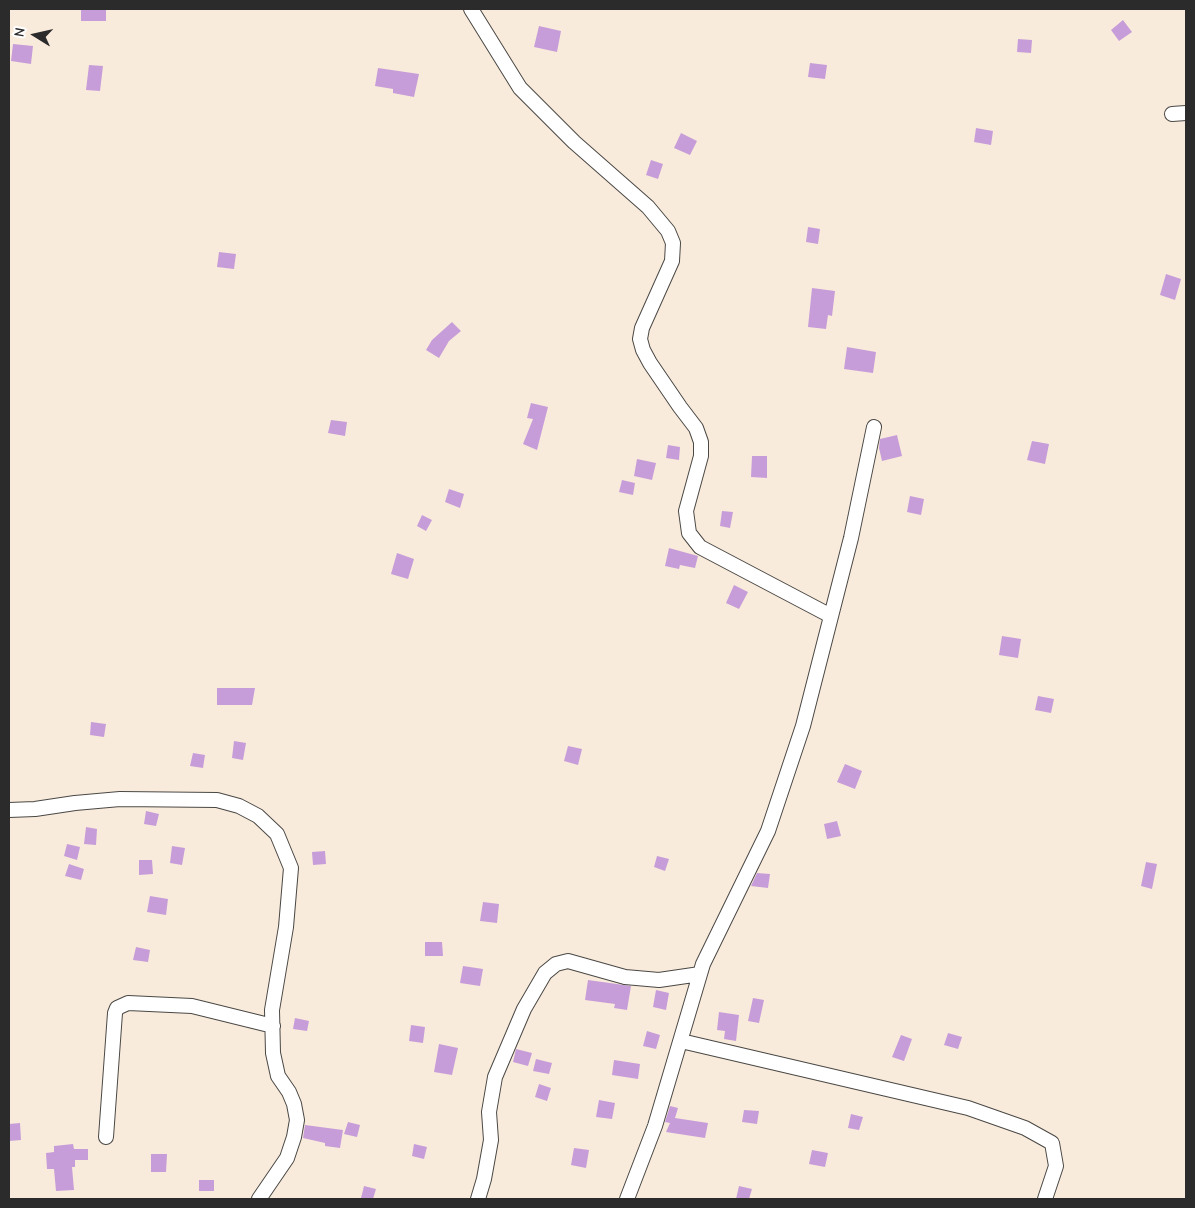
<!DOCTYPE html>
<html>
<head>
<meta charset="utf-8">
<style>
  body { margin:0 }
  #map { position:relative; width:1195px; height:1208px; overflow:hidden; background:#f9ebdb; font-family:"Comic Neue",sans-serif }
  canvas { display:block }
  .frame { position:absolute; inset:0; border:10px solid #2b2b2b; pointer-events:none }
  .north { position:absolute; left:10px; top:10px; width:50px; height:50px; -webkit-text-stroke:4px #fff; paint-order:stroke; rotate:280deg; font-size:14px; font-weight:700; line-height:20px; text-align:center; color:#2b2b2b }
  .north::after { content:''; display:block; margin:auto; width:18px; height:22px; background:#2b2b2b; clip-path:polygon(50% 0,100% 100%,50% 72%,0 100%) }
</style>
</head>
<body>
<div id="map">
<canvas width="1195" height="1208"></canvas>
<div class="frame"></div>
<div class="north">N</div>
</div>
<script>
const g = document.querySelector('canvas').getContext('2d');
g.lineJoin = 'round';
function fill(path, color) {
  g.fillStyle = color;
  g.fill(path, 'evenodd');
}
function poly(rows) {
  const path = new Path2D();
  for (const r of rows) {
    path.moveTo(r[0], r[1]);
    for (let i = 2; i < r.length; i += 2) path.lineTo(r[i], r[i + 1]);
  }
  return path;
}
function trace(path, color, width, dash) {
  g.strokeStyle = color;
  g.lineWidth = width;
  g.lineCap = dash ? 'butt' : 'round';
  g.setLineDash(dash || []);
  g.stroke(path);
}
fill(poly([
  [81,9,106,9,106,21,81,21],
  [1123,20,1132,32,1119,41,1111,30],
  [539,26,561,31,557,52,534,47],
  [1018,39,1032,40,1031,53,1017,52],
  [13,44,33,46,31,64,11,61],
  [810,63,827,65,825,79,808,77],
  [89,65,103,66,100,91,86,90],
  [378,68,419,74,414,97,393,93,393,89,375,86],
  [976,128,993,131,991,145,974,142],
  [681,133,697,141,690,155,674,148],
  [651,160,663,164,658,179,646,175],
  [808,227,820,229,818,244,806,242],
  [219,252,236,254,234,269,217,267],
  [1166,274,1181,279,1175,300,1160,295],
  [812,288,835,291,832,316,828,315,826,329,808,327],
  [452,322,461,331,449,341,439,358,426,350,432,340],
  [847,347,876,352,873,373,844,369],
  [531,403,548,407,537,450,523,444,533,419,527,418],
  [331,420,347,422,345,436,328,433],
  [897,435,902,456,882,461,879,448,880,439],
  [1032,441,1049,444,1045,464,1027,460],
  [668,445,680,447,679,460,666,458],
  [752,456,767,456,767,478,751,477],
  [637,459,656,463,652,480,634,476],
  [622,480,635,483,633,495,619,492],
  [449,489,464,494,460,508,445,502],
  [910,496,924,499,921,515,907,512],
  [722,511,733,512,730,528,720,526],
  [422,515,432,520,426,531,417,526],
  [669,548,698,556,695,568,680,565,679,569,665,566],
  [397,553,414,559,408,579,391,574],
  [734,585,748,592,739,609,726,603],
  [1002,636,1021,639,1018,658,999,655],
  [217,688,255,688,252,705,217,705],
  [1038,696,1054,699,1051,713,1035,710],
  [91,722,106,724,104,737,90,735],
  [234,741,246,743,243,760,232,758],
  [568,746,582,749,578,765,564,761],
  [193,753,205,755,203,768,190,766],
  [845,764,862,771,855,789,837,782],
  [146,811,159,814,156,826,144,824],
  [837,821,841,836,827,839,824,824],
  [86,827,97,829,96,845,84,844],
  [67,844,80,847,77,860,64,856],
  [172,846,185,848,182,865,170,863],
  [325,851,326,864,313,865,312,852],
  [657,856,669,859,665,871,654,867],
  [139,860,152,860,153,874,139,875],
  [1146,862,1157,864,1152,889,1141,886],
  [69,864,84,869,81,880,65,876],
  [757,873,770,874,768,888,751,886],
  [150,896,168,899,166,915,147,912],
  [483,902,499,904,497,923,480,921],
  [425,942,442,942,443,956,425,956],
  [136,947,150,950,148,962,133,960],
  [463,966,483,969,480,986,460,983],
  [588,980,631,986,627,1010,614,1008,615,1004,585,1000],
  [656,990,669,993,666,1010,653,1007],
  [753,998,764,1000,759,1023,748,1021],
  [719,1012,739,1015,736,1041,724,1039,725,1031,717,1030],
  [295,1018,309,1021,307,1031,293,1029],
  [411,1025,425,1027,423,1043,409,1041],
  [647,1031,660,1035,656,1049,643,1046],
  [948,1033,962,1037,958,1049,944,1045],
  [901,1035,912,1039,904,1061,892,1057],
  [439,1044,458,1048,452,1075,434,1072],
  [516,1049,532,1053,528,1066,513,1062],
  [536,1059,552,1063,549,1074,533,1071],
  [614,1060,640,1064,638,1079,612,1075],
  [539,1084,551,1088,547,1101,535,1097],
  [599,1100,615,1103,612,1119,596,1117],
  [670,1106,678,1108,675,1118,708,1123,705,1138,666,1132,670,1123,665,1122],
  [744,1110,759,1111,757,1124,742,1122],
  [851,1114,863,1117,859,1130,848,1128],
  [348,1122,360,1125,357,1137,344,1134],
  [20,1123,21,1140,9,1141,9,1124],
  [305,1125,343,1130,340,1148,325,1146,325,1143,303,1138],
  [73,1144,74,1149,88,1149,88,1160,75,1160,75,1167,72,1167,74,1190,56,1191,54,1169,47,1169,46,1153,54,1152,54,1146],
  [414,1144,427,1147,424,1159,412,1156],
  [574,1148,589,1150,586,1168,571,1165],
  [812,1150,828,1153,825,1167,809,1164],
  [151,1154,167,1154,166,1172,151,1172],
  [199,1180,214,1180,214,1191,199,1191],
  [364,1186,376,1189,373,1199,361,1198],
  [739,1186,752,1189,749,1199,736,1199]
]), '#c79dd9');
const minor = poly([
  [471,9,520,88,574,142,648,207,668,231,673,243,672,261,642,328,640,339,643,350,650,363,680,407,696,428,701,442,701,456,686,511,689,533,700,547,831,616],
  [1172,114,1186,113],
  [9,810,35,809,75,803,120,799,217,800,239,806,258,816,277,834,291,868,286,927,272,1010,273,1053,278,1076,289,1092,294,1104,297,1120,294,1137,287,1158,259,1199],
  [681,1041,968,1108,1025,1128,1052,1143,1056,1166,1045,1199],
  [106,1137,115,1013,117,1008,128,1003,192,1006,273,1026],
  [478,1199,484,1179,491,1140,489,1112,495,1077,524,1009,545,973,556,964,568,961,625,977,659,980,700,974],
  [627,1199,655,1126,703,964,768,831,803,726,851,538,874,427]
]);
trace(minor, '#4a4845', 16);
trace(minor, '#fff', 14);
</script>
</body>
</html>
